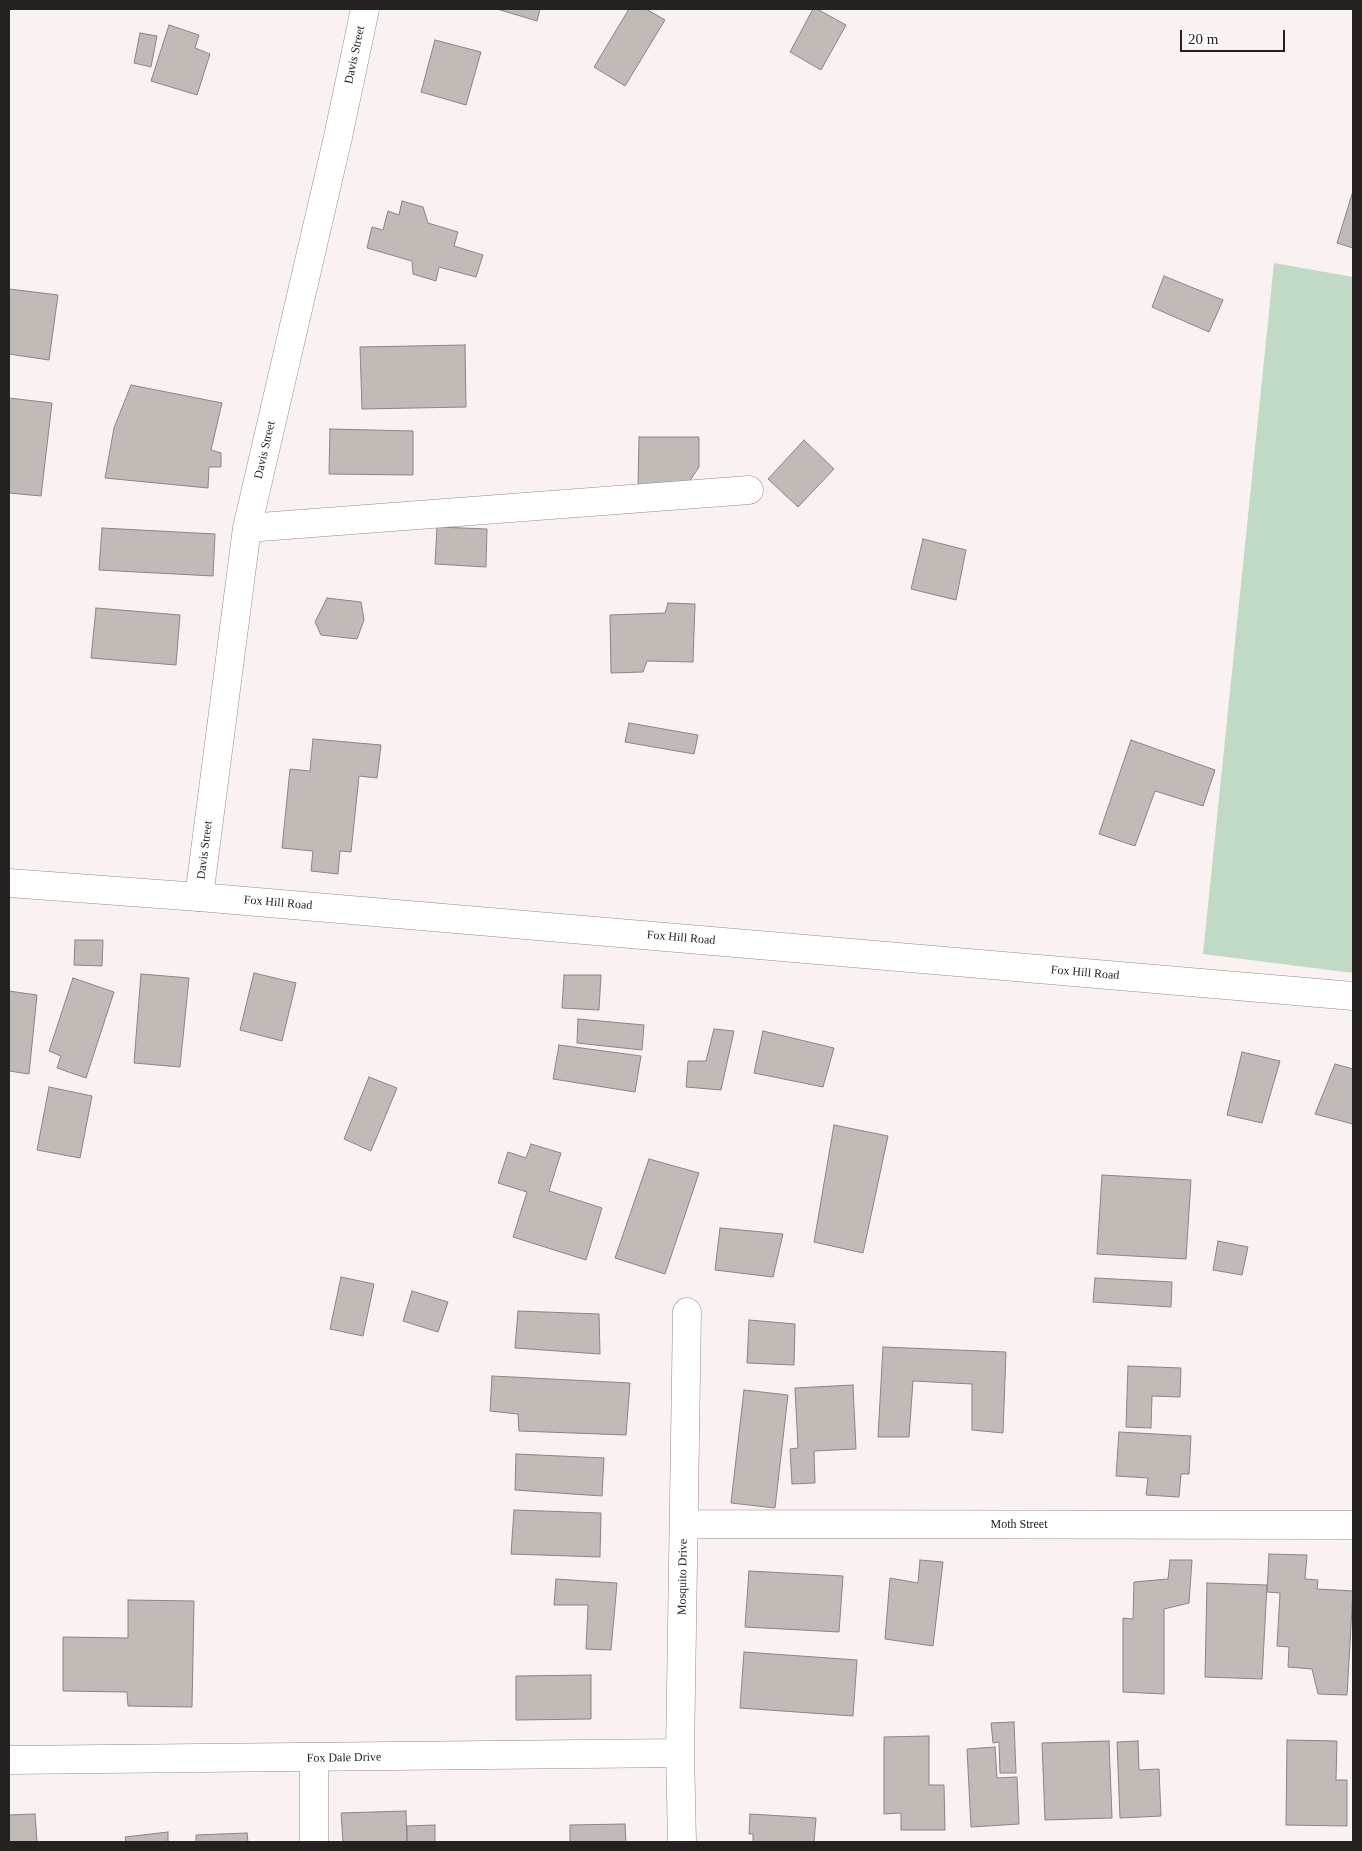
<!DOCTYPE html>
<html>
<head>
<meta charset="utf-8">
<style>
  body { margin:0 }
  #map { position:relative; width:1362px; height:1851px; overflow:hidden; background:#f9f2f0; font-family:Georgia,serif }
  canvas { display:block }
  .frame { position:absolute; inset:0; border:10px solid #242120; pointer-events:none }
  .scale { position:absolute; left:1180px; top:30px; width:105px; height:22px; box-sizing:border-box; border:2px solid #242120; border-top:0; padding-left:6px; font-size:15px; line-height:18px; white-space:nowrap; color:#242120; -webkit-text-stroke:4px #fff; paint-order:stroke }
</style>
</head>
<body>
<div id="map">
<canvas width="1362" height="1851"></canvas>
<div class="frame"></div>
<div class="scale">20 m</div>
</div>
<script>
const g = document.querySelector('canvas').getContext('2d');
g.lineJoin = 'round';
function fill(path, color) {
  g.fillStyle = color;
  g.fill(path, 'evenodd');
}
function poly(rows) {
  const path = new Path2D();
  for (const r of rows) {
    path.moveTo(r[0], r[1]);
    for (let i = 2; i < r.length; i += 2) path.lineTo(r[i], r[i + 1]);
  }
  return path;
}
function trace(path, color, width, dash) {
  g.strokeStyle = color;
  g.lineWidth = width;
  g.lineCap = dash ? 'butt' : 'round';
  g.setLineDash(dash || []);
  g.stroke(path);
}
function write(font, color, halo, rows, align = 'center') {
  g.font = font + ' Georgia,serif';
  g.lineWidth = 4;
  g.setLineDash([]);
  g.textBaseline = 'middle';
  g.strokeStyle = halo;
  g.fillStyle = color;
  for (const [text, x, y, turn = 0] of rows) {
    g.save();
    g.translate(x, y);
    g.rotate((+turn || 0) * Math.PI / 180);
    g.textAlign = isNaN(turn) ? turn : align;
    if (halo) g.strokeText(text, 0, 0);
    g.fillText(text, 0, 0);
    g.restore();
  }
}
fill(poly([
  [1274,263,1353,277,1353,973,1203,954]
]), '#c0dac6');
const building = poly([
  [497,9,540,9,537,21,497,9],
  [629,9,646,9,665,20,625,86,594,67,629,9],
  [813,9,817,9,846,25,821,70,790,52,813,9],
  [169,25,199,35,195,48,210,54,197,95,151,81,169,25],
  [140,33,157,36,151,67,134,63,140,33],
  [435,40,481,52,466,105,421,92,435,40],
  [1353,191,1353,248,1337,243,1353,191],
  [402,201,423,207,428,223,458,232,454,246,483,255,476,277,439,267,436,281,413,274,412,261,367,248,372,227,383,230,388,211,399,215,402,201],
  [1164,276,1223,300,1209,332,1152,307,1164,276],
  [9,289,58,295,49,360,9,354,9,289],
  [465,345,466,407,362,409,360,347,465,345],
  [131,385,222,403,211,450,221,453,221,467,209,467,208,488,105,478,114,428,131,385],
  [9,398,52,403,41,496,9,493,9,398],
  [330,429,413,431,413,475,329,474,330,429],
  [639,437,699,437,699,467,685,488,638,487,639,437],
  [804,440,834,469,798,507,768,479,804,440],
  [437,527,487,529,486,567,435,564,437,527],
  [102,528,215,534,213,576,99,570,102,528],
  [923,539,966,550,956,600,911,589,923,539],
  [327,598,361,602,364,620,357,639,321,635,315,622,327,598],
  [668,603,695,604,693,662,647,661,643,672,611,673,610,615,665,613,668,603],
  [96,608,180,615,176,665,91,658,96,608],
  [629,723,698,735,694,754,625,742,629,723],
  [313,739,381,745,377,778,359,776,351,852,340,851,338,874,311,871,313,851,282,848,290,769,310,771,313,739],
  [1131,740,1215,770,1203,806,1155,791,1135,846,1099,834,1131,740],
  [75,940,103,940,102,966,74,965,75,940],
  [254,973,296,983,282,1041,240,1030,254,973],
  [141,974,189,978,180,1067,134,1063,141,974],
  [564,975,601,975,599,1010,562,1008,564,975],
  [73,978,114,992,86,1078,57,1068,61,1056,49,1051,73,978],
  [9,991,37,995,29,1074,9,1071,9,991],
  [578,1019,644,1025,642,1050,577,1043,578,1019],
  [714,1029,734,1031,721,1090,686,1087,688,1061,706,1061,714,1029],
  [763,1031,834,1048,823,1087,754,1073,763,1031],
  [559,1045,641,1056,635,1092,553,1079,559,1045],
  [1242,1052,1280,1061,1262,1123,1227,1115,1242,1052],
  [1335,1064,1353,1069,1353,1124,1315,1114,1335,1064],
  [369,1077,397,1088,371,1151,344,1139,369,1077],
  [49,1087,92,1096,80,1158,37,1150,49,1087],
  [834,1125,888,1136,863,1253,814,1242,834,1125],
  [531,1144,561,1153,549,1191,602,1208,586,1260,513,1237,527,1192,498,1183,508,1152,526,1158,531,1144],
  [649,1159,699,1173,665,1274,615,1258,649,1159],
  [1102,1175,1191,1180,1186,1259,1097,1254,1102,1175],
  [720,1228,783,1234,773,1277,715,1270,720,1228],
  [1218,1241,1248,1247,1242,1275,1213,1270,1218,1241],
  [341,1277,374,1284,363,1336,330,1329,341,1277],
  [1095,1278,1172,1282,1171,1307,1093,1302,1095,1278],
  [412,1291,448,1302,438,1332,403,1321,412,1291],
  [518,1311,599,1314,600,1354,515,1348,518,1311],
  [749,1320,795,1324,794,1365,747,1363,749,1320],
  [883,1347,1006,1352,1003,1433,972,1430,972,1384,913,1381,909,1437,878,1437,883,1347],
  [1128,1366,1181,1368,1180,1397,1152,1396,1151,1428,1126,1427,1128,1366],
  [492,1376,630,1383,626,1435,519,1431,518,1414,490,1411,492,1376],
  [853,1385,856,1449,814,1451,815,1483,792,1484,790,1449,798,1448,795,1388,853,1385],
  [744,1390,788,1395,775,1508,731,1503,744,1390],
  [1119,1432,1191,1436,1189,1474,1181,1474,1179,1497,1146,1495,1148,1478,1116,1476,1119,1432],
  [516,1454,604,1458,602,1496,515,1490,516,1454],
  [514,1510,601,1513,600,1557,511,1554,514,1510],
  [1269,1554,1307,1555,1305,1579,1318,1580,1317,1589,1353,1591,1347,1695,1318,1694,1312,1669,1288,1667,1289,1647,1277,1646,1280,1593,1267,1592,1269,1554],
  [920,1560,943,1562,933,1646,885,1639,890,1578,918,1583,920,1560],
  [1170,1560,1192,1560,1189,1603,1164,1609,1164,1694,1123,1692,1123,1618,1133,1619,1134,1582,1168,1579,1170,1560],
  [749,1571,843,1576,839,1632,745,1627,749,1571],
  [556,1579,617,1583,611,1650,586,1649,588,1605,554,1605,556,1579],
  [1207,1583,1267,1585,1262,1679,1205,1677,1207,1583],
  [128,1600,194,1601,192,1707,128,1706,127,1692,63,1691,63,1637,128,1638,128,1600],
  [744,1652,857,1660,853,1716,740,1708,744,1652],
  [591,1675,591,1719,516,1720,516,1676,591,1675],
  [1014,1722,1016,1773,1000,1773,999,1742,993,1743,991,1723,1014,1722],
  [929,1736,929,1785,944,1785,945,1830,901,1830,901,1813,884,1814,884,1737,929,1736],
  [1287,1740,1337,1741,1336,1780,1347,1780,1347,1826,1286,1825,1287,1740],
  [1109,1741,1112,1818,1045,1820,1042,1743,1109,1741],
  [1138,1741,1139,1770,1159,1769,1161,1816,1120,1818,1117,1742,1138,1741],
  [995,1747,997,1778,1017,1777,1019,1824,971,1827,967,1749,995,1747],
  [406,1811,407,1842,343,1842,341,1813,406,1811],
  [35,1814,37,1842,9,1842,9,1815,35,1814],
  [750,1814,816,1818,814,1842,753,1842,753,1834,749,1834,750,1814],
  [625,1824,626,1842,570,1842,570,1825,625,1824],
  [435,1825,435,1842,407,1842,407,1826,435,1825],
  [168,1832,168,1842,126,1842,125,1837,168,1832],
  [247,1833,248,1842,196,1842,196,1835,247,1833]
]);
fill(building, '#c1bbb8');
trace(building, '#8b8582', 1);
const street = poly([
  [247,528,749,490],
  [199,897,247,528,338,137,365,9],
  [684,1524,1353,1525],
  [9,1760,680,1753],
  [314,1842,314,1758],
  [682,1842,680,1753,687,1312]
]);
const secondary = poly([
  [9,883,199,897,1353,996]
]);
trace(street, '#928c89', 29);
trace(secondary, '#928c89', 29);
trace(street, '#fff', 28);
trace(secondary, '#fff', 28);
write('12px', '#242120', '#fff', [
  ["Davis Street",355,55,-78],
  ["Davis Street",265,450,-77],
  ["Davis Street",205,850,-83],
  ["Fox Hill Road",278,903,5],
  ["Fox Hill Road",681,938,5],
  ["Fox Hill Road",1085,973,5],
  ["Moth Street",1019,1525],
  ["Mosquito Drive",683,1577,-89],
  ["Fox Dale Drive",344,1758,-1]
]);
</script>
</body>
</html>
